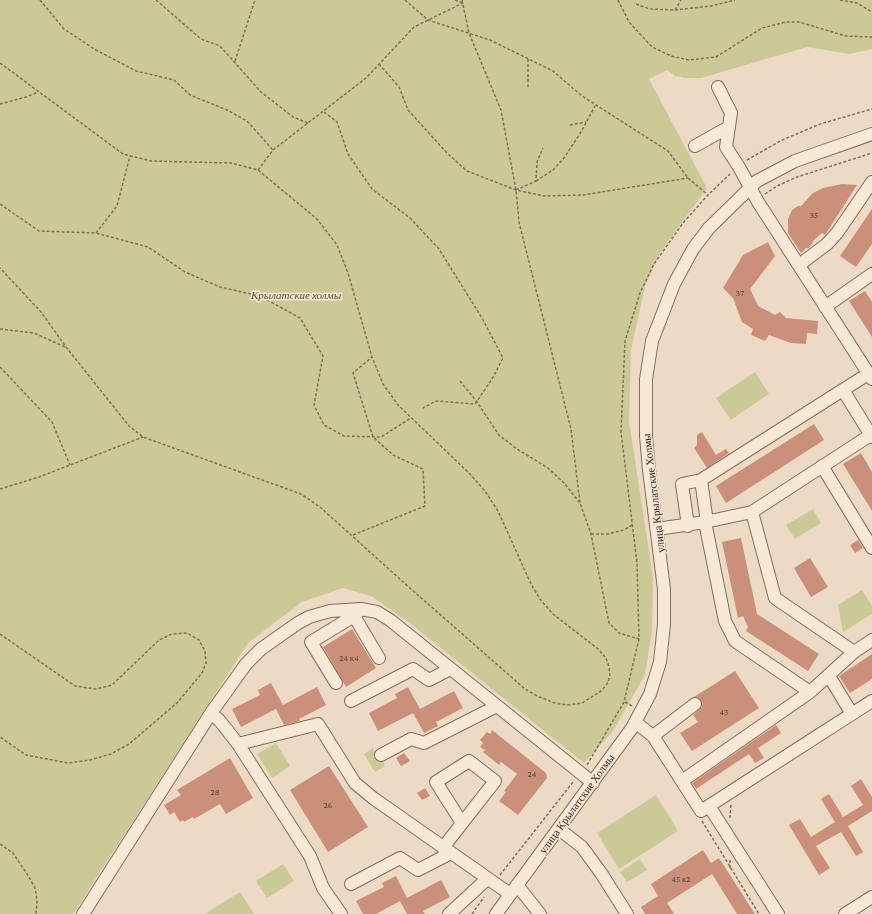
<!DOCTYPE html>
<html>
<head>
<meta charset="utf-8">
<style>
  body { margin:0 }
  canvas { display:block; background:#eddac4 }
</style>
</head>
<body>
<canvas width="872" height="914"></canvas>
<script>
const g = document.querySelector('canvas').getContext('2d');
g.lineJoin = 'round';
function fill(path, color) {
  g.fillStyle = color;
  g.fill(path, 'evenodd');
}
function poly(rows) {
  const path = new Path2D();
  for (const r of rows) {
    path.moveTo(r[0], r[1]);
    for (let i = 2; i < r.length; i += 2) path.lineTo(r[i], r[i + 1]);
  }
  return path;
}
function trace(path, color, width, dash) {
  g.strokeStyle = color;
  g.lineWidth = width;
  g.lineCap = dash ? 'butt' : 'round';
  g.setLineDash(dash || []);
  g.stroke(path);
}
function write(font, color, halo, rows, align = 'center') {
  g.font = font + ' "Crimson Pro",serif';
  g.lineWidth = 3;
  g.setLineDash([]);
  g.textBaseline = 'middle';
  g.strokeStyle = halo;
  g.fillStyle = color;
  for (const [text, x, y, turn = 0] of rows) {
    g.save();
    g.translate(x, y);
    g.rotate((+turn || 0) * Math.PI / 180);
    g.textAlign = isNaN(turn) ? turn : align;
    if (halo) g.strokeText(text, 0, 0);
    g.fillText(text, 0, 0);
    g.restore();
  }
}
fill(poly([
  [0,0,872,0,872,49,849,54,807,47,701,78,684,78,675,76,667,70,649,79,707,188,660,253,645,286,631,350,629,421,653,578,652,631,645,675,613,731,584,763,411,624,371,596,343,588,302,602,248,643,73,914,0,914],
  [755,372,769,394,731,420,716,398],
  [813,509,821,523,795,539,786,525],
  [862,590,872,606,872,614,843,632,838,605],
  [276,743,290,766,272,778,257,754],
  [373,748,385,766,375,772,364,754],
  [656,795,678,831,619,869,597,833],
  [640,859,647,870,627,882,620,872],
  [283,864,294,881,267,898,256,881],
  [240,892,254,914,205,914]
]), '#cbc998');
fill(poly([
  [842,184,857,185,825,235,822,233,814,240,809,248,806,248,801,253,788,233,788,219,792,210,798,206,801,206,813,193,823,188],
  [872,209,872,244,856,267,840,256],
  [768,242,775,256,750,289,758,306,775,315,780,312,786,318,818,321,817,334,807,333,806,344,791,343,769,335,765,341,751,335,753,329,742,322,733,298,723,288,743,255],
  [865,291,872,302,872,337,849,301],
  [814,424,824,440,726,503,716,486],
  [702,432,716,455,726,449,729,453,707,468,694,448,697,445,697,435],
  [861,453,872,472,872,511,843,464],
  [741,538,757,614,819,654,808,671,746,631,748,627,743,616,738,618,722,542],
  [858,540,863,548,855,553,850,545],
  [810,558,828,587,811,597,794,568],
  [352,629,376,668,346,687,323,647],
  [872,654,872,679,850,693,839,676],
  [735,671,759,708,692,751,680,733,698,722,693,715,702,707,702,703,698,697,694,697],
  [271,683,283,705,317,687,326,705,299,719,300,721,284,725,276,709,241,727,232,709,260,695,258,690],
  [408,687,420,709,454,691,463,708,436,722,438,726,424,733,413,713,378,731,369,713,397,698,395,694],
  [776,725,781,733,758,748,764,758,755,763,749,754,696,789,692,783],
  [492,730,546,773,547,778,518,815,499,801,506,792,504,791,517,774,501,762,499,765,483,752,485,750,480,747,483,743,480,740,487,732,490,734],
  [404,753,410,761,401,766,396,758],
  [230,758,253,798,226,814,220,804,194,819,193,817,184,822,183,820,180,822,174,812,170,815,164,805,181,795,177,790],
  [329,766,368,827,328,852,290,790],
  [861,779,872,797,872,811,848,826,863,852,856,856,841,832,816,846,830,868,819,875,789,825,800,819,811,837,835,822,821,799,829,794,843,817,863,805,851,786],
  [425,788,430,796,422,800,417,793],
  [703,850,711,863,719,858,755,914,737,914,712,874,667,903,674,914,645,914,641,907,658,896,651,884],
  [396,876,407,898,441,880,450,897,423,911,425,914,407,914,400,901,376,914,363,914,356,901,384,887,382,883]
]), '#ca907b');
const minor = poly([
  [718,87,731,113,726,147,739,167,758,202,872,379],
  [695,146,729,127],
  [799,265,827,244,837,233,872,182],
  [825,307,872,274],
  [843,390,872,437],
  [822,466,872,548],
  [701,480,707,522],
  [752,512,872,434],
  [705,522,752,512,775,598,854,652],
  [688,526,682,484,701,480,868,374],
  [657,529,705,522,725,621,735,641,810,692,854,652,872,640],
  [354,616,379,658],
  [832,681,852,714],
  [336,683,311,642,354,616,361,609],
  [351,701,413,669,429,680,450,669],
  [211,713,220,721,238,744,318,724,355,783,373,798,510,894],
  [635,722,653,736,695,704],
  [653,736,701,811,872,701],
  [238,744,310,856,323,888,341,914],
  [381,755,411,739,424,743,497,706],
  [682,781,810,692],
  [709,806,778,914],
  [559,829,582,847,601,873,627,914],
  [443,848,449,840,495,781,469,761,436,782,462,823],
  [351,884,400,858,418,870,451,853],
  [517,885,540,914],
  [83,914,211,713,246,664,261,649,298,623,309,617,330,611,361,609,377,612,390,620,593,783],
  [449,914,487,879],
  [496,914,632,728,650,694,660,662,664,624,664,589,649,470,646,436,646,379,652,341,674,284,693,249,709,228,757,181,795,161,872,134],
  [845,914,872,897]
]);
trace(minor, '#876c5b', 14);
trace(poly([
  [40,0,64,29,96,50,136,71,174,80,190,95,227,110,247,121,273,150],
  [156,0,201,39,220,46,261,92,293,117,308,123],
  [405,0,428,20,490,40,553,71,582,96,668,151,688,178,708,195],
  [455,0,463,3],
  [462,0,469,33,501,110,516,190,519,222,571,429,580,503,591,534,609,623,619,633,639,639],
  [618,0,629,22,652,47,671,56,689,60,716,57,762,28,786,22,799,22,846,36,872,37],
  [840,0,857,3,872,12],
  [636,4,650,9,675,10,681,0],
  [675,10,711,6,735,0],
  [528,59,528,89],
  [235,61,255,0],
  [0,63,123,154,151,161,231,163,258,170,317,219,337,245,348,273,372,357,383,384,398,405,470,474,485,491,498,511,531,584,540,599,553,614,598,649,606,658,609,667,610,676,607,684,601,691,582,703,567,705,555,703,537,696,525,689,411,589,320,507,301,494,143,437,129,426,66,347,41,312,0,268],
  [379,64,399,87,408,110,447,153,467,171,516,190,544,196,583,195,688,178],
  [0,104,26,97,38,92],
  [324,112,337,122,348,154,372,189,410,218,439,249,482,318,503,358,492,379,475,404,436,401,423,408],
  [570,125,586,122],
  [747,160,780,141,820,124,872,109],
  [258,170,273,150,366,78,414,27,463,3],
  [536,181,553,170,564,158,581,132,595,106],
  [516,190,536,181,537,162,543,148],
  [765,194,777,186,797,177,872,153],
  [0,204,39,231,96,233,148,247,185,272,220,287,260,296,300,318,323,356,314,405,324,425,344,436,381,437,411,418],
  [96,233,117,206,130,156],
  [0,329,34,333,65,347],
  [0,367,52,422,70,465],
  [460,381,477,402,499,435,517,449,548,468,564,483,580,503],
  [0,489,39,477,143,437],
  [591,534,608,534,624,530,632,525],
  [353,535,425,506,423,469,393,455,373,437,353,373,372,357],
  [0,634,75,686,96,689,112,685,159,640,172,634,187,633,199,640,205,651,206,663,202,673,177,703,129,744,111,754,90,760,68,763,26,755,0,737],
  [625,702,632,706],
  [587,765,624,702,639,639,637,563,621,432,625,341,640,293,654,264,683,223,708,195,730,174],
  [730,818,731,804],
  [702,821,759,914],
  [0,844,13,853,29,877,35,888,37,900,36,914],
  [730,868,730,860],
  [500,875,573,782],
  [472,914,484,897]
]), '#876c5b', 1.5, [3, 2]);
trace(minor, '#f8e9d7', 12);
write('9px', '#5c4136', null, [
  ["35",814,215],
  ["37",740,293],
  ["24 к4",349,658],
  ["43",724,712],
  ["24",532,774],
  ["28",215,792],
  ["26",328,805],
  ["45 к2",681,879]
]);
write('italic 11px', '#4f5326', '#f4e6d4', [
  ["Крылатские холмы",296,296]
]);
write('11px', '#38271f', '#f4e6d4', [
  ["улица Крылатские Холмы",654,493,-97],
  ["улица Крылатские Холмы",577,804,-54]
]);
</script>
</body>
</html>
